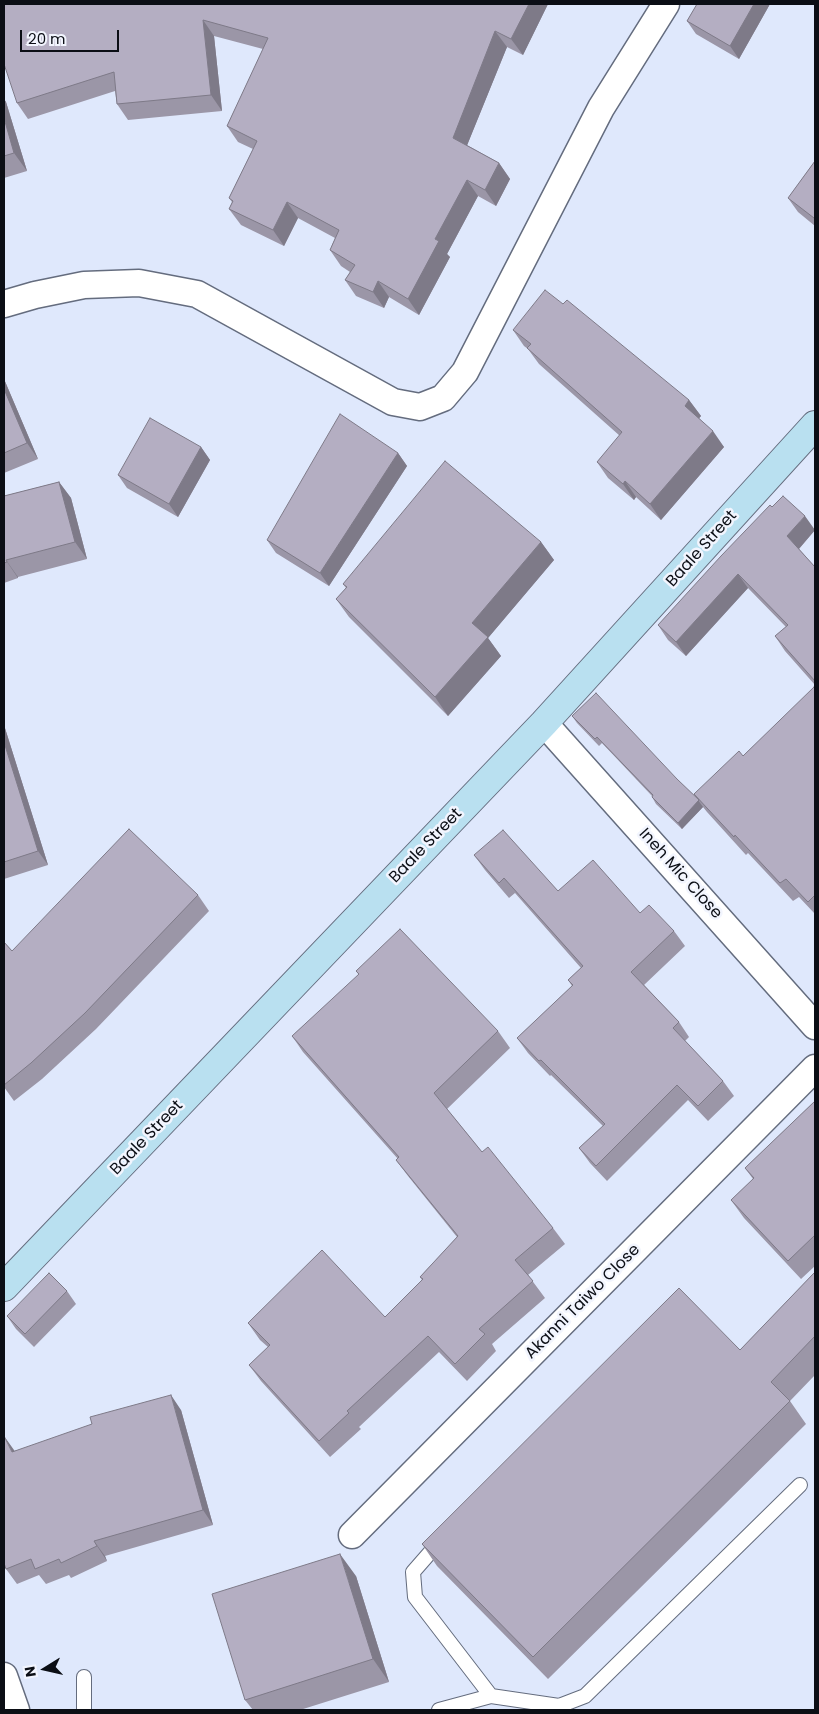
<!DOCTYPE html>
<html>
<head>
<meta charset="utf-8">
<style>
  body { margin:0 }
  #map { position:relative; width:819px; height:1714px; overflow:hidden; background:#dfe8fc; font-family:Poppins,sans-serif }
  canvas { display:block }
  .frame { position:absolute; inset:0; border:5px solid #0b0e15; pointer-events:none }
  .north { position:absolute; left:20px; top:1644px; width:50px; height:50px; -webkit-text-stroke:4px #f2f5fe; paint-order:stroke; rotate:260deg; font-size:14px; font-weight:700; line-height:20px; text-align:center; color:#0b0e15 }
  .north::after { content:''; display:block; margin:auto; width:18px; height:22px; background:#0b0e15; clip-path:polygon(50% 0,100% 100%,50% 72%,0 100%) }
  .scale { position:absolute; left:20px; top:30px; width:99px; height:22px; box-sizing:border-box; border:2px solid #0b0e15; border-top:0; padding-left:6px; font-size:15px; line-height:18px; white-space:nowrap; color:#0b0e15; -webkit-text-stroke:4px #f2f5fe; paint-order:stroke }
</style>
</head>
<body>
<div id="map">
<canvas width="819" height="1714"></canvas>
<div class="frame"></div>
<div class="north">N</div>
<div class="scale">20 m</div>
</div>
<script>
const g = document.querySelector('canvas').getContext('2d');
g.lineJoin = 'round';
function poly(rows) {
  const path = new Path2D();
  for (const r of rows) {
    path.moveTo(r[0], r[1]);
    for (let i = 2; i < r.length; i += 2) path.lineTo(r[i], r[i + 1]);
  }
  return path;
}
function trace(path, color, width, dash) {
  g.strokeStyle = color;
  g.lineWidth = width;
  g.lineCap = dash ? 'butt' : 'round';
  g.setLineDash(dash || []);
  g.stroke(path);
}
function fill(path, color) {
  g.fillStyle = color;
  g.fill(path, 'evenodd');
}
function write(font, color, halo, rows, align = 'center') {
  g.font = font + ' Poppins,sans-serif';
  g.lineWidth = 5;
  g.setLineDash([]);
  g.textBaseline = 'middle';
  g.strokeStyle = halo;
  g.fillStyle = color;
  for (const [text, x, y, turn = 0] of rows) {
    g.save();
    g.translate(x, y);
    g.rotate((+turn || 0) * Math.PI / 180);
    g.textAlign = isNaN(turn) ? turn : align;
    if (halo) g.strokeText(text, 0, 0);
    g.fillText(text, 0, 0);
    g.restore();
  }
}
const lane = poly([
  [441,1540,413,1572,415,1597,491,1696],
  [84,1710,84,1677],
  [439,1710,491,1696,559,1706,585,1696,800,1485]
]);
const street = poly([
  [4,304,35,295,84,285,139,283,197,294,393,402,420,407,443,398,465,372,601,108,666,4],
  [544,723,815,1026],
  [352,1535,815,1068],
  [4,1676,16,1710]
]);
const secondary = poly([
  [4,1287,544,723,815,425]
]);
trace(lane, '#646c7e', 16);
trace(street, '#646c7e', 29);
trace(secondary, '#646c7e', 30);
trace(lane, '#fff', 14);
trace(street, '#fff', 26);
trace(secondary, '#b9e0f0', 28);
fill(poly([
  [4,4,548,4,523,55,507,47,467,145,499,163,510,179,496,206,478,196,447,254,450,257,419,315,389,297,384,308,356,296,345,280,350,272,341,266,330,250,335,238,298,218,284,246,241,225,229,209,232,202,229,198,253,149,238,142,227,126,263,49,214,36,222,111,128,120,117,104,115,91,28,119,17,103],
  [697,4,770,4,739,59,696,34,687,21],
  [4,99,6,102,27,171,4,178],
  [815,161,815,226,798,212,788,198],
  [563,304,689,400,701,416,699,418,724,447,661,520,636,497,634,500,608,478,597,462,620,436,539,364,528,349,524,346,513,330],
  [4,379,38,459,4,473],
  [201,447,210,460,178,517,127,488,118,475],
  [398,453,407,466,329,586,276,553,267,540],
  [59,482,71,498,87,559,18,577,18,578,4,583,4,496],
  [772,507,815,530,799,549,815,567,815,685,785,651,775,636,786,627,748,588,686,656,668,640,658,625],
  [541,542,554,560,488,638,501,656,448,716,349,617,336,599,346,588,343,584],
  [815,688,815,914,799,897,793,901,748,853,746,855,707,812,703,807,682,829,656,804,652,797,652,796,602,743,599,746,577,723,572,716,677,779,697,799,694,794,743,756],
  [4,725,48,865,4,879],
  [474,855,558,891,640,913,674,931,685,946,644,985,679,1022,689,1037,685,1041,723,1081,734,1096,708,1121,688,1100,607,1181,590,1163,579,1148,603,1126,551,1075,550,1076,528,1053,517,1038,572,986,568,980,581,968,515,893,509,898,485,870],
  [198,895,209,911,96,1029,42,1079,14,1101,4,1087,4,942,12,951],
  [356,971,498,1031,510,1048,447,1109,482,1152,553,1228,565,1244,528,1275,545,1298,492,1344,496,1351,467,1381,439,1352,359,1427,361,1429,330,1457,261,1381,249,1365,268,1347,260,1340,248,1323,385,1317,422,1280,420,1277,457,1237,408,1176,396,1160,398,1159,303,1052,292,1036,359,975],
  [815,1101,815,1266,801,1279,744,1218,731,1200,753,1179,745,1168],
  [815,1272,815,1375,790,1401,806,1424,548,1679,437,1566,422,1544,740,1350],
  [67,1291,76,1304,34,1347,16,1329,7,1316],
  [181,1410,213,1525,105,1556,107,1561,71,1578,69,1575,46,1584,39,1575,17,1584,6,1569,14,1451],
  [356,1576,389,1682,300,1710,253,1710,245,1700]
]), '#9b96a7');
fill(poly([
  [529,4,548,4,523,55,511,39],
  [754,4,770,4,739,59,730,46],
  [203,20,214,36,222,111,211,95],
  [495,31,507,47,464,153,453,138],
  [4,99,6,102,27,171,14,153,4,118],
  [499,163,510,179,496,206,485,190],
  [467,180,478,196,447,254,450,257,419,315,408,299,435,239],
  [287,202,298,218,284,246,273,230],
  [378,281,389,297,384,308,373,292],
  [4,379,38,459,27,443,4,389],
  [689,400,701,416,696,422,685,406],
  [713,431,724,447,661,520,650,504],
  [201,447,210,460,178,517,169,504],
  [398,453,407,466,329,586,320,573],
  [625,481,636,497,634,500,623,484],
  [59,482,71,498,87,559,75,542],
  [805,516,815,530,797,551,787,536],
  [541,542,554,560,488,638,501,656,448,716,435,697,472,623],
  [6,560,18,577,18,578,7,562],
  [738,574,748,588,686,656,676,642],
  [4,725,48,865,38,851,4,742],
  [698,800,703,807,682,829,678,823],
  [171,1395,181,1410,213,1525,203,1510],
  [4,1436,14,1450,22,1467,12,1452],
  [94,1541,105,1556,107,1561,97,1546],
  [340,1554,356,1576,389,1682,373,1659]
]), '#7e7a88');
const building = poly([
  [4,4,529,4,511,39,495,31,453,138,499,163,485,190,467,180,435,239,439,241,408,299,378,281,373,292,345,280,355,265,330,250,339,230,287,202,273,230,229,209,233,201,229,198,257,141,227,126,268,38,203,20,211,95,117,104,114,72,17,103,4,64,4,4],
  [697,4,754,4,730,46,687,21,697,4],
  [4,118,14,153,4,156,4,118],
  [815,161,815,217,814,218,788,198,815,161],
  [545,290,563,304,567,300,689,400,685,406,713,431,650,504,625,481,623,484,597,462,622,432,527,348,531,344,513,330,545,290],
  [4,389,27,443,4,453,4,389],
  [340,414,398,453,320,573,267,540,340,414],
  [150,418,201,447,169,504,118,475,150,418],
  [445,461,541,542,472,623,488,637,435,697,336,599,347,587,343,584,445,461],
  [59,482,75,542,6,560,7,562,4,563,4,496,59,482],
  [783,496,805,516,787,536,815,567,815,681,775,636,788,625,738,574,676,642,658,625,721,556,770,505,772,507,783,496],
  [814,687,815,688,815,895,808,902,786,879,780,883,735,835,734,837,694,794,739,751,743,756,814,687],
  [596,693,677,779,699,800,678,823,652,797,653,795,597,737,595,739,572,716,596,693],
  [4,742,38,851,4,862,4,742],
  [129,829,198,895,85,1013,31,1063,4,1085,4,942,12,951,129,829],
  [503,830,558,891,593,860,640,913,649,905,674,931,631,972,679,1022,673,1028,723,1081,698,1106,677,1085,596,1166,579,1148,605,1124,541,1060,539,1061,517,1038,573,985,568,980,583,966,504,878,499,883,474,855,503,830],
  [400,929,498,1031,434,1093,482,1152,488,1147,553,1228,515,1260,533,1281,479,1329,485,1334,455,1364,428,1336,347,1411,349,1413,319,1441,249,1365,270,1345,248,1323,322,1250,385,1317,423,1279,420,1277,458,1236,396,1160,399,1157,292,1036,359,974,356,971,400,929],
  [815,1101,815,1235,788,1261,731,1200,754,1178,745,1168,815,1101],
  [815,1272,815,1336,771,1382,790,1401,533,1657,422,1544,679,1288,740,1350,815,1272],
  [49,1273,67,1291,25,1334,7,1316,49,1273],
  [171,1395,203,1510,94,1541,97,1546,61,1563,59,1559,35,1569,31,1559,6,1569,4,1563,4,1436,12,1452,92,1424,90,1417,171,1395],
  [340,1554,373,1659,245,1700,212,1594,340,1554]
]);
fill(building, '#b4aec2');
trace(building, '#7e7a88', 1);
write('16px', '#0b0e15', '#f2f5fe', [
  ["Baale Street",702,549,-48],
  ["Baale Street",426,846,-46],
  ["Ineh Mic Close",680,874,48],
  ["Baale Street",147,1138,-46],
  ["Akanni Taiwo Close",583,1302,-45]
]);
</script>
</body>
</html>
